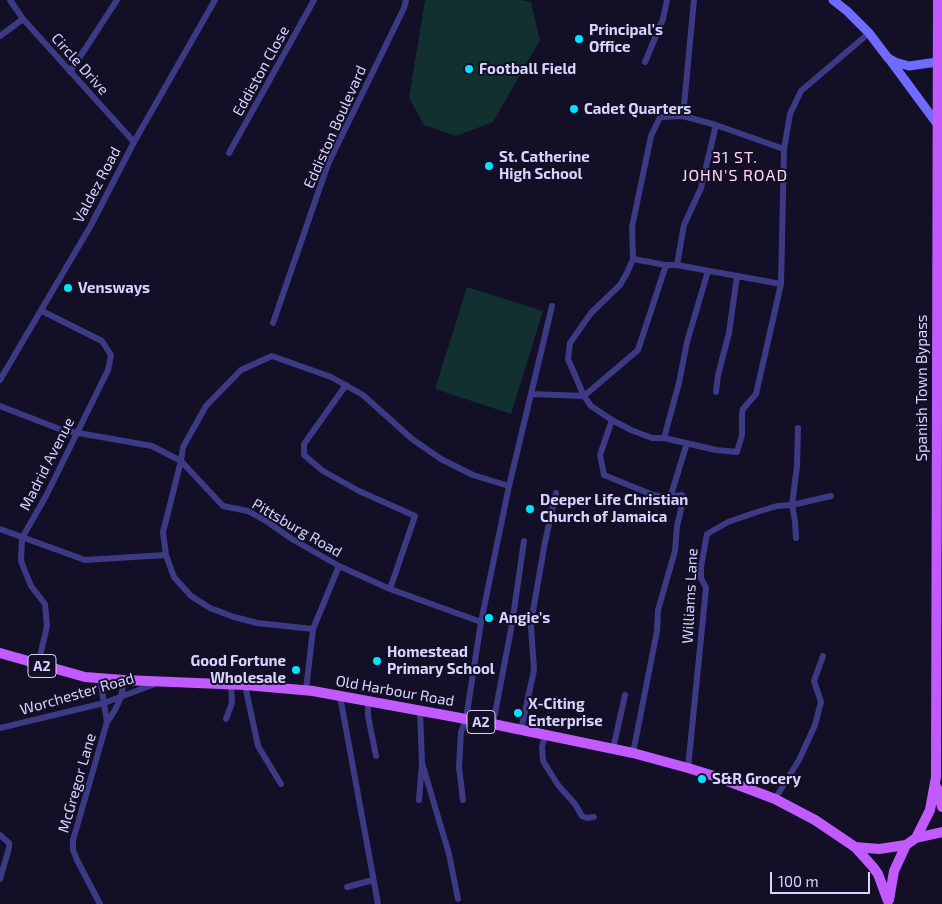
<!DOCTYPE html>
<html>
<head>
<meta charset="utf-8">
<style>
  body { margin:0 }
  #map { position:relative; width:942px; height:904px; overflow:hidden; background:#130f26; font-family:"Exo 2",sans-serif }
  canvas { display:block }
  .scale { position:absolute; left:770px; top:872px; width:100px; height:22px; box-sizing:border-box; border:2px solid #d9d4ff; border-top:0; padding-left:6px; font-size:15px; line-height:18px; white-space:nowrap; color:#d9d4ff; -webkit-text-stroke:4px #130f26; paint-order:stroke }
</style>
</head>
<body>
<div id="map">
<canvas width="942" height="904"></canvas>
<div class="scale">100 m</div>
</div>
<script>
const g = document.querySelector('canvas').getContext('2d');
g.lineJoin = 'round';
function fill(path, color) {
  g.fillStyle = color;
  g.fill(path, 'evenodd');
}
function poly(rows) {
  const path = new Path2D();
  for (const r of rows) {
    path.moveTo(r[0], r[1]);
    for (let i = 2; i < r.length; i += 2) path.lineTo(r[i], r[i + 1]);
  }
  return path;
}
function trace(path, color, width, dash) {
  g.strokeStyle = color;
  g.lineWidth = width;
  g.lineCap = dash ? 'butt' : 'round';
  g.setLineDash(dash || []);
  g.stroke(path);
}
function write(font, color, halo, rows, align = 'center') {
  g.font = font + ' "Exo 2",sans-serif';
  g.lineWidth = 4;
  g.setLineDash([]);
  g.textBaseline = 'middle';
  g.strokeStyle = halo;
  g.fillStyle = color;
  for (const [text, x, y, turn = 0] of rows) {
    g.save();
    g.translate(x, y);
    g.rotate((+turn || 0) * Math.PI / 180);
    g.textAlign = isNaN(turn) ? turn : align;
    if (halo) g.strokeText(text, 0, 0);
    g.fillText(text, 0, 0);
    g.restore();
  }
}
fill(poly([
  [425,0,521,0,531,2,540,40,493,122,456,136,424,125,409,98],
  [467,287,543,311,511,414,435,389]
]), '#12302f');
trace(poly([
  [10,0,23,19,134,142],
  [0,36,23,19],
  [645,62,663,19,667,0],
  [70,72,117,0],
  [683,116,694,0],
  [229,153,314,0],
  [633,259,666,265],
  [677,265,684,225,701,188,716,125],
  [273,323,328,164,404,8,406,0],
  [0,380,90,227,134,142,215,0],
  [346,385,304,444,304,455,323,471,359,491,415,516,390,589],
  [716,392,718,375,729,333,737,276],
  [531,394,584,396,638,350,666,265,677,265,781,284],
  [0,406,62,430,152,446,181,461,223,506,248,511,266,521,292,539,339,566,390,589,481,622],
  [612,420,631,430,652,438,664,438,716,450,737,452,742,435,742,413,743,409,756,394,781,284,784,149,790,114,801,91,869,33],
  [664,438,679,383,687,342,708,271],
  [671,495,687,443],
  [0,529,85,560,166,555],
  [796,538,795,521,792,505,831,496],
  [313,629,257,623,234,617,210,608,191,596,174,577,166,555,163,532,181,461,183,447,206,406,241,370,272,356,331,377,363,395,412,439,441,459,473,475,509,486],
  [38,665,47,626,45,604,31,586,21,561,22,538,46,496,108,370,111,355,102,341,42,311],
  [100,678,107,722],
  [245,685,258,746,281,784],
  [306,690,313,629,339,566],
  [340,696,378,904],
  [368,702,368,716,376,756],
  [226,719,232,703,231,684],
  [493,724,512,624,524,541],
  [0,728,104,703,155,684],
  [521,730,534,670,531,627,533,611,545,542,556,493],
  [545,735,542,747,543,761,558,785,575,804,582,816,587,818,594,817],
  [613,749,625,695],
  [633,753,657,631,658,610,675,551,677,526,684,497,682,495,664,497,653,495,604,475,600,455,612,420,591,406,584,396,568,359,570,343,591,313,620,285,627,273,633,259,632,227,651,136,660,117,683,116,716,125,784,149],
  [422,763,449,854,458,899],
  [688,768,706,588,701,578,701,567,707,534,728,522,757,512,777,506,792,505,797,466,798,428],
  [775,799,799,760,815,725,821,702,814,681,823,656],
  [419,800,422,763,420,711],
  [463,800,459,767,461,732,466,719,481,622,509,486,552,306],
  [0,835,9,843,9,848,0,879],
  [347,887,373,880],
  [100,904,77,860,73,850,73,840,107,722,115,710,121,697,124,680]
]), '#3d3a85', 6);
trace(poly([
  [833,0,847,11,869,33,888,58,895,62,909,66,937,62],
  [890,60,938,125]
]), '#6f6bff', 9);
trace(poly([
  [0,653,85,677,124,680,245,685,313,691,493,724,633,753,688,768,717,777,775,799,815,820,855,847,873,867,878,874,888,901],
  [937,788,942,807],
  [916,838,930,810,936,777,938,0],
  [855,847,879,849,906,845],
  [889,900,894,871,906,845,916,838,942,832]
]), '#c25bff', 10);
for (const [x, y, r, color] of [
  [579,39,5,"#00e5ff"],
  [469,69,5,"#00e5ff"],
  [574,109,5,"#00e5ff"],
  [489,166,5,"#00e5ff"],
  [68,288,5,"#00e5ff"],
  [530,509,5,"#00e5ff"],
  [489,618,5,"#00e5ff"],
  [377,661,5,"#00e5ff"],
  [296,670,5,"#00e5ff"],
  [518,713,5,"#00e5ff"],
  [702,779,5,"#00e5ff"]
]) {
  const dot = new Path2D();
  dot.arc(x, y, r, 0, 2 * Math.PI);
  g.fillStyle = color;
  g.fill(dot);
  trace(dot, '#130f26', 2);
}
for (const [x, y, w] of [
  [42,666,28],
  [481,722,28]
]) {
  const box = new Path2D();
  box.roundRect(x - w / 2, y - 11.5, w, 23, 4);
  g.fillStyle = '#130f26';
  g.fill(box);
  trace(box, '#d9d4ff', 1);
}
write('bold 14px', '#d9d4ff', null, [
  ["A2",42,666],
  ["A2",481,722]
]);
write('bold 15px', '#d9d4ff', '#130f26', [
  ["Principal's",589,30],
  ["Office",589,47],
  ["Football Field",479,69],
  ["Cadet Quarters",584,109],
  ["St. Catherine",499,157],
  ["High School",499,174],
  ["Vensways",78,288],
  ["Deeper Life Christian",540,500],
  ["Church of Jamaica",540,517],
  ["Angie's",499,618],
  ["Homestead",387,652],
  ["Primary School",387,669],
  ["Good Fortune",286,661,"right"],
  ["Wholesale",286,678,"right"],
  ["X-Citing",528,704],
  ["Enterprise",528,721],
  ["S&R Grocery",712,779]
], 'left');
write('15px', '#d9d4ff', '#130f26', [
  ["Circle Drive",80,64,48],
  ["Eddiston Close",261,71,-61],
  ["Eddiston Boulevard",335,127,-66],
  ["Valdez Road",97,185,-62],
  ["Spanish Town Bypass",922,388,-90],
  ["Madrid Avenue",47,464,-63],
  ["Pittsburg Road",297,528,30],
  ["Williams Lane",690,596,-87],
  ["Old Harbour Road",395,691,10],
  ["Worchester Road",77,694,-16],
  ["McGregor Lane",77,783,-74]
]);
g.letterSpacing = '1px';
write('16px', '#ffd6f0', '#130f26', [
  ["31 ST.",735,158],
  ["JOHN'S ROAD",735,176]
]);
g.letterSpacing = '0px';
</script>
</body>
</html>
